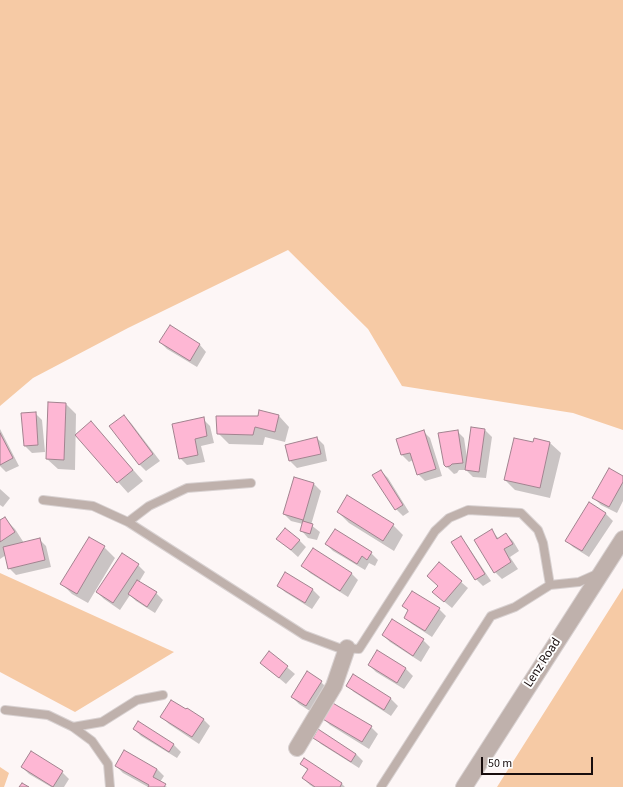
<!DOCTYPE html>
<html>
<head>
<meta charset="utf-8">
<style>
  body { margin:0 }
  #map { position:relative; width:623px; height:787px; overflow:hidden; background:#fdf6f6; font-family:"Source Sans 3",sans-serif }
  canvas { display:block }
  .scale { position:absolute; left:481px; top:757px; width:112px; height:18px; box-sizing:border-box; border:2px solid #180d0d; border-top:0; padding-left:5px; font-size:12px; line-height:14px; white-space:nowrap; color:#180d0d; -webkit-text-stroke:3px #fff; paint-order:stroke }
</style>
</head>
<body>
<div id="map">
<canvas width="623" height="787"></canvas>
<div class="scale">50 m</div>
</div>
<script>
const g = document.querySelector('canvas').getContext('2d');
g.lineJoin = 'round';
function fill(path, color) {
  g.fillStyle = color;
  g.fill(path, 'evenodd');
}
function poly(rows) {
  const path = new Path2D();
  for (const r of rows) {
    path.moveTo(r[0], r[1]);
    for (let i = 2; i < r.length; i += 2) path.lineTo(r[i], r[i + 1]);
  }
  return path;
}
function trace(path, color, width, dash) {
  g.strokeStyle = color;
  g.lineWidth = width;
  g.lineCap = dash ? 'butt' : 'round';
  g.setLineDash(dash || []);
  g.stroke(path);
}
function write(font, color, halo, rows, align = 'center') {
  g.font = font + ' "Source Sans 3",sans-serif';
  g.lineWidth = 4;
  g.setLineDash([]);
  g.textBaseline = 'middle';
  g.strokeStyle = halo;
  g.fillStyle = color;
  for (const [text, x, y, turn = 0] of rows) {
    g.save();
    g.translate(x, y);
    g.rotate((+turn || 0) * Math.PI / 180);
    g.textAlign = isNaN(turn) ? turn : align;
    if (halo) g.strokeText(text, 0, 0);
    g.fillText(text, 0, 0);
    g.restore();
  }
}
fill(poly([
  [0,0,623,0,623,430,573,413,402,386,368,329,288,250,128,328,33,378,0,406],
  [0,573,174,652,75,712,0,672],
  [623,588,623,787,497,787],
  [0,767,9,773,4,787,0,787]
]), '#f6caa5');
fill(poly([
  [170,327,200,345,206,352,197,367,167,349,160,342],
  [66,404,76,414,75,470,58,469,47,459],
  [260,411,279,416,289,427,285,442,265,437,263,445,229,444,218,433,259,417],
  [35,413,42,420,45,452,32,453,25,446],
  [124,416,131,423,160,461,146,471,139,464],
  [203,419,210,426,214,443,201,446,205,462,187,465,180,458],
  [91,422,143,481,128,493,76,435],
  [0,429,19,466,6,472,0,466],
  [485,430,492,437,486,478,473,477,466,470,459,470,457,473,454,474,445,465,457,431,464,438,467,458],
  [423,431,430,438,442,476,425,481,418,474,413,460,409,462,402,455],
  [317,438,324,445,327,461,297,468,290,461],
  [534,439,550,443,561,453,550,498,515,490,505,480,533,443],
  [381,471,388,478,409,512,403,516,396,509],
  [623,477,623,501,617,513,601,505,594,498],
  [314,484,321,491,311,525,320,532,317,540,308,538,301,530,303,524,291,521,284,514],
  [0,489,10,498,3,507,0,505],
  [590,504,606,514,613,521,589,557,573,547,566,540],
  [338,512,393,525,403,535,394,551,349,523],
  [4,518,15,529,24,543,39,539,46,546,51,567,16,575,9,568,6,555,0,559,0,521],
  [492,531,499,539,506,534,513,541,519,551,510,557,518,569,502,579,495,572,476,541],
  [89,538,104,547,115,558,88,603,72,594,62,584],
  [460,538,467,545,491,581,483,586,476,579,453,543],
  [278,539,299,540,306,547,298,557],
  [326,544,371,553,378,560,375,566,369,563,365,570,333,551],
  [439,563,468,588,452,608,441,599,439,586],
  [138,565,145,572,139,582,156,593,163,600,155,613,136,601,130,595,120,610,104,599,97,592],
  [303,566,351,573,358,580,348,597,310,573],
  [286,573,313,590,320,597,312,609,285,592,278,585],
  [404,606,439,609,446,616,432,637,412,624,405,618,409,611],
  [383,635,423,640,430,647,421,662,390,642],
  [378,651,406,669,413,676,404,689,376,672,369,665],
  [269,652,295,674,286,684,261,663],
  [353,675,391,699,398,706,391,716,354,692,347,685],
  [321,682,328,689,313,713,299,704,292,697],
  [162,717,203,719,210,726,199,744,169,724],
  [323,718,371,727,378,734,369,749,330,725],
  [138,722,174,745,181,752,177,758,141,736,134,729],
  [314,737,356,754,363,761,359,768,321,744],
  [305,759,342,784,345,787,313,787,310,785,303,778,308,771,302,764],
  [116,766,157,769,164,776,160,782,167,787,148,787,123,773],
  [22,767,62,772,69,779,64,787,51,787,29,774]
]), '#0003');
const building = poly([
  [170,325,200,344,190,361,159,342,170,325],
  [48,402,66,403,64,460,46,459,48,402],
  [259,410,279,415,275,432,255,427,253,435,217,434,216,416,258,416,259,410],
  [36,412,38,445,24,446,21,413,36,412],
  [124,415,153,454,139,465,109,426,124,415],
  [204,417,207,436,195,439,198,455,179,459,172,424,204,417],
  [91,421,133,470,117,483,75,435,91,421],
  [471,427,485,429,479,472,465,470,471,427],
  [424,430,436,469,417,475,410,453,401,455,396,439,424,430],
  [458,430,463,463,452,464,450,466,446,467,444,465,438,433,458,430],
  [0,433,13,458,0,465,0,433],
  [317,437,321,454,289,461,285,445,317,437],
  [514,438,533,442,534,438,550,442,540,488,504,480,514,438],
  [609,468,623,476,623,482,609,507,592,498,609,468],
  [381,470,403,505,395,510,372,475,381,470],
  [294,477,314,483,303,521,313,524,310,534,300,531,303,520,283,514,294,477],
  [347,495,394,524,383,541,337,512,347,495],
  [589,502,606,513,582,551,565,541,589,502],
  [5,517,15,532,0,542,0,520,5,517],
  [285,528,300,540,291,550,276,539,285,528],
  [335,529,372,552,367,560,362,556,357,564,325,544,335,529],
  [492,529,497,539,506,533,513,544,504,549,511,562,494,573,474,540,492,529],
  [461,536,485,574,475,580,451,542,461,536],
  [89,537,105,546,77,594,60,584,89,537],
  [40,538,45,560,8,569,3,547,40,538],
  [313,548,352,573,340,591,301,566,313,548],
  [122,553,139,564,113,603,96,592,122,553],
  [439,562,462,581,444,602,432,592,438,586,427,576,439,562],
  [285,572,313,589,305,603,277,586,285,572],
  [137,580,157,592,147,607,128,594,137,580],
  [412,591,440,608,425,631,404,618,408,610,402,606,412,591],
  [392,619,424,639,413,656,382,635,392,619],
  [377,650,406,668,397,683,368,665,377,650],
  [269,651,288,666,279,678,260,663,269,651],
  [307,671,322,681,306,706,291,697,307,671],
  [353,674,391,698,384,710,346,686,353,674],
  [171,700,186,709,187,708,204,719,192,737,160,717,171,700],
  [331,702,372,726,362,742,321,718,331,702],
  [138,721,174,744,169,752,133,729,138,721],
  [318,729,356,754,351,762,313,738,318,729],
  [124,750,157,769,153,777,166,784,164,787,148,787,149,785,115,766,124,750],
  [31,751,63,771,53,787,21,767,31,751],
  [304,758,342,783,340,787,315,787,302,778,308,769,300,764,304,758],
  [22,783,29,787,19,787,22,783]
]);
fill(building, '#feb7d4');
trace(building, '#a2838f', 1);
const service = poly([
  [43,500,93,506,128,522,304,635,339,648,359,649,435,531,449,518,468,510,521,513,538,530,543,543,550,585],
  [128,522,149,506,187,488,251,483],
  [5,710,48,715,73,727,92,741,108,764,110,787],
  [73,727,102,722,137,700,163,695],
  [381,787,491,616,515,607,550,585,579,582,597,574]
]);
const minor = poly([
  [297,748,334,686,347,648],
  [464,787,623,539]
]);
trace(service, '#d8d1d1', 10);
trace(minor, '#d8d1d1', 18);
trace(service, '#bfb1ac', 8);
trace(minor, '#bfb1ac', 16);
write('13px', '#180d0d', '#fff', [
  ["Lenz Road",543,663,-57]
]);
</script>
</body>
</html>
